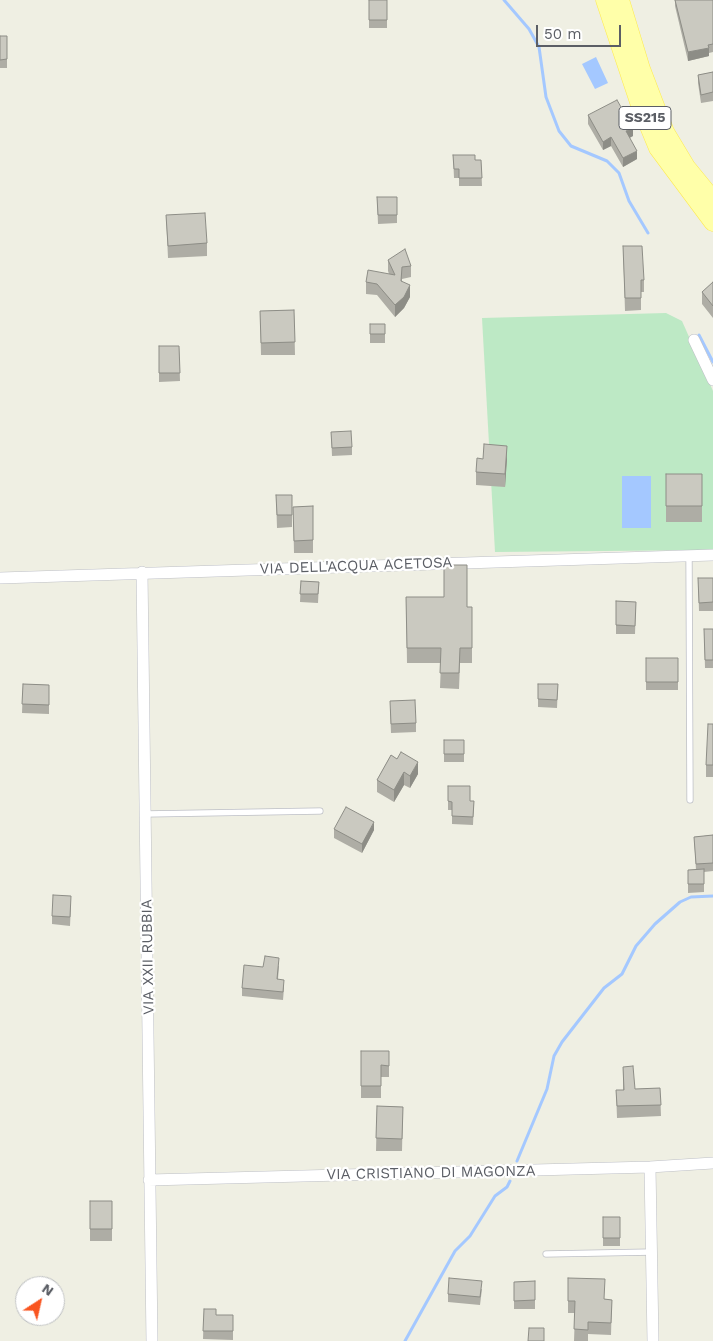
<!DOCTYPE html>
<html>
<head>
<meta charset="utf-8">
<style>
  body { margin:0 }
  #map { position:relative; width:713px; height:1341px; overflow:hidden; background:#efefe3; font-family:"Work Sans",sans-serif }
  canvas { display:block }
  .north { position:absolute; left:15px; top:1276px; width:50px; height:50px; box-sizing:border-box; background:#fff; border:1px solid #bdbfc1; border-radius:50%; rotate:35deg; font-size:14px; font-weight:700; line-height:20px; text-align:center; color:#5b5e65 }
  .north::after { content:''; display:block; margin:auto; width:18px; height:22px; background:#f95520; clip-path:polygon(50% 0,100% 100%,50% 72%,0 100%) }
  .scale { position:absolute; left:536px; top:25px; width:85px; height:22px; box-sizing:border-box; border:2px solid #5b5e65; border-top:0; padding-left:6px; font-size:15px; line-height:18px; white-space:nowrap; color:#5b5e65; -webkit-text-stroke:4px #fff; paint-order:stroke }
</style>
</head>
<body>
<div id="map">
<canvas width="713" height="1341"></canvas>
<div class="north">N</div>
<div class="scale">50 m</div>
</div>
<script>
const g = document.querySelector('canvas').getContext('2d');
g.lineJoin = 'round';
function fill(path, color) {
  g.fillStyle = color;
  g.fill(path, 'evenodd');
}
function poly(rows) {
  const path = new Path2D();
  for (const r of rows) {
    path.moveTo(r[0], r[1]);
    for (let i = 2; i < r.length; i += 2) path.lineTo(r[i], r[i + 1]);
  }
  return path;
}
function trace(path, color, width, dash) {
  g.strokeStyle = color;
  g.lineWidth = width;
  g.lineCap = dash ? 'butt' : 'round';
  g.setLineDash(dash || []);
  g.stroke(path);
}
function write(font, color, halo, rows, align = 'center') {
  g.font = font + ' "Work Sans",sans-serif';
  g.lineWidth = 4.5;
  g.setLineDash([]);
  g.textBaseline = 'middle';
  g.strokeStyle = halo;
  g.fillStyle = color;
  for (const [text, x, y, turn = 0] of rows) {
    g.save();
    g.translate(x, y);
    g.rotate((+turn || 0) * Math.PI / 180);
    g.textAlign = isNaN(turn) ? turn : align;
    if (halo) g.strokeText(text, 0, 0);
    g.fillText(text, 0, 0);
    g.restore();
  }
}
fill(poly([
  [666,313,682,321,713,391,713,550,495,552,482,318]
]), '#bde9c5');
fill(poly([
  [596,57,608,83,595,89,582,64],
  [622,476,651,476,651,528,622,528]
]), '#a4c8ff');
trace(poly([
  [504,0,529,29,539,47,546,97,559,131,571,146,607,161,619,173,629,201,648,233],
  [699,335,713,362],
  [517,1161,547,1089,554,1056,562,1042,604,988,622,974,636,946,655,924,680,902,691,897,713,896],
  [405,1341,455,1251,470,1236,495,1196,507,1187,510,1181]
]), '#a4c8ff', 3);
const service = poly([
  [689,556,690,800],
  [146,814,320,811],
  [546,1254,652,1252]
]);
const minor = poly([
  [694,340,713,380],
  [142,572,152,1341],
  [0,578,713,555],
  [650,1167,653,1341],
  [149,1180,650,1167,713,1163]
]);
const primary = poly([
  [605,0,639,102,658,148,713,222],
  [620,0,641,69,665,132,686,167,713,200]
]);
trace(service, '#bdbfc6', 7);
trace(minor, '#bdbfc6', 12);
trace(primary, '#feea4e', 19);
trace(service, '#fff', 5.5);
trace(minor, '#fff', 11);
trace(primary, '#ffffa9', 18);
fill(poly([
  [369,0,387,0,387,28,369,28],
  [675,0,713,0,713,52,709,53,709,56,688,61,675,6],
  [0,36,7,36,7,68,0,68],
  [713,72,713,101,701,103,698,83,698,75],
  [588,115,633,136,630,138,637,159,623,167,611,146,603,150,588,124],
  [453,155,475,160,481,160,482,186,459,186,459,178,454,178],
  [377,197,397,197,397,223,378,224],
  [166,215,207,243,207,256,168,258],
  [623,246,644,280,644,292,641,292,641,310,625,311],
  [388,260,411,266,411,277,402,279,402,281,410,297,404,308,395,317,377,295,366,294,366,282,389,274,388,271],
  [713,282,713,318,702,304,702,292],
  [294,310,295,355,261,355,260,311],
  [370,324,385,324,385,343,370,343],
  [159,346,179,346,180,381,159,382],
  [331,432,352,447,352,455,332,456],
  [507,458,505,487,476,485,476,472,483,459],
  [666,474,702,474,702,522,666,522],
  [276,495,292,495,292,527,277,528],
  [313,506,313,553,294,553,293,507],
  [698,578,713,578,713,611,699,611],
  [301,581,319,582,318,603,300,602],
  [406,597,467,607,472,607,472,663,460,663,459,689,440,688,441,663,407,663],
  [616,601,636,602,635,634,616,634],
  [704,629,713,629,713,668,705,668],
  [646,658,678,658,678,690,646,690],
  [23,684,49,685,49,714,22,713],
  [538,684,558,684,557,708,538,707],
  [390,709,416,723,416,732,391,733],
  [713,724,713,777,706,777,706,765],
  [444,740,464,740,464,762,444,762],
  [391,755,418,774,410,788,404,785,394,802,377,792,377,780],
  [448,786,470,801,474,801,473,825,452,824,452,810,448,810],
  [334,829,374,830,362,853,334,838],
  [713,835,713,871,704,872,704,892,688,893,688,870,696,870,694,837],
  [71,904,70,926,52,924,52,916],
  [279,966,278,979,284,988,283,1000,242,996,242,988,263,967],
  [361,1051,389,1051,389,1077,381,1077,381,1098,361,1098],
  [623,1067,635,1089,660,1088,661,1116,617,1118,616,1090,623,1090],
  [377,1106,403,1107,402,1151,376,1151],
  [90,1201,112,1201,112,1241,90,1241],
  [603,1217,620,1217,620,1246,603,1246],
  [535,1281,535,1309,514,1309,514,1282],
  [482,1289,480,1305,448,1302,448,1294],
  [605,1299,612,1300,611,1335,588,1334,588,1341,574,1341,575,1313,568,1313,568,1301],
  [204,1309,216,1315,233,1315,233,1340,203,1339]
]), '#aeada5');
fill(poly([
  [709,48,709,56,688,61,688,52],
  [633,128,633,136,626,139,626,131],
  [611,137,611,146,603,150,603,142],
  [637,151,637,159,623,167,623,158],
  [410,285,410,297,404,308,395,317,395,305],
  [507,446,507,458,505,487,505,474],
  [418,762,418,774,410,788,410,776],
  [404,772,404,785,394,802,394,790],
  [374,822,374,830,362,853,362,844]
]), '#8d8d86');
const building = poly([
  [369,0,387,0,387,20,369,20,369,0],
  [675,0,713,0,713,44,708,45,709,48,688,52,675,0],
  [0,36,7,36,7,59,0,60,0,36],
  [713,72,713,92,701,95,698,75,713,72],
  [617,100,633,128,626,131,637,151,623,158,611,137,603,142,588,115,617,100],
  [453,155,475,155,475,160,481,160,482,178,459,178,459,169,454,169,453,155],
  [377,197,397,197,397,215,378,215,377,197],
  [205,213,207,243,168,246,166,215,205,213],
  [623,246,642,246,644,280,641,280,641,298,625,298,623,246],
  [405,249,411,266,402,267,401,281,410,285,404,297,395,305,377,284,366,282,368,270,395,275,388,260,405,249],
  [713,282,713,306,702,292,713,282],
  [294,310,295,342,261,343,260,311,294,310],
  [370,324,385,324,385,334,370,334,370,324],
  [159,346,179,346,180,373,159,373,159,346],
  [351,431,352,447,332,448,331,432,351,431],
  [484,444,507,446,505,474,476,472,477,458,483,459,484,444],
  [666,474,702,474,702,506,666,506,666,474],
  [276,495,292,495,292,515,277,515,276,495],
  [313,506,313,540,294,541,293,507,313,506],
  [444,565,467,565,467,607,472,607,472,648,460,648,459,673,440,673,441,648,407,648,406,597,444,597,444,565],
  [698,578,713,578,713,602,699,603,698,578],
  [301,581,319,582,318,594,300,594,301,581],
  [616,601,636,602,635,626,616,625,616,601],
  [704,629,713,629,713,660,705,660,704,629],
  [646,658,678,658,678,682,646,682,646,658],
  [23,684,49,685,49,705,22,704,23,684],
  [538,684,558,684,557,700,538,699,538,684],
  [415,700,416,723,391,724,390,701,415,700],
  [708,724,713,724,713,765,706,765,708,724],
  [444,740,464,740,464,754,444,754,444,740],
  [401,752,418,762,410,776,404,772,394,790,377,780,391,755,397,759,401,752],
  [448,786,470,786,470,801,474,801,473,817,452,816,452,802,448,801,448,786],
  [346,807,374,822,362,844,334,829,346,807],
  [713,835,713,863,696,864,694,837,713,835],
  [704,869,704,884,688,884,688,870,704,869],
  [53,895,71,896,70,917,52,916,53,895],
  [265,956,279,958,277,979,284,980,283,992,242,988,244,965,263,967,265,956],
  [361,1051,389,1051,389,1066,381,1065,381,1086,361,1086,361,1051],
  [633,1066,635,1089,660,1088,661,1105,617,1106,616,1090,624,1090,623,1067,633,1066],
  [377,1106,403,1107,402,1139,376,1138,377,1106],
  [90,1201,112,1201,112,1229,90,1229,90,1201],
  [603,1217,620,1217,620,1238,603,1238,603,1217],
  [449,1278,482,1281,480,1297,448,1294,449,1278],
  [568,1278,605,1279,604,1299,612,1300,611,1323,588,1322,588,1330,574,1329,575,1301,568,1301,568,1278],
  [535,1281,535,1300,514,1301,514,1282,535,1281],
  [204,1309,216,1309,216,1315,233,1315,233,1331,203,1331,204,1309],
  [529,1328,544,1328,544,1341,528,1341,529,1328]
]);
fill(building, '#cac9c0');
trace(building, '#8d8d86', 1);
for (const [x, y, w] of [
  [645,118,52]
]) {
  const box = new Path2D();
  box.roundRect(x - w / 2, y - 11.5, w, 23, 4);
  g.fillStyle = '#fff';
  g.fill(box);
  trace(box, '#5b5e65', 1);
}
write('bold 14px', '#5b5e65', null, [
  ["SS215",645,118]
]);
write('15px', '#5b5e65', '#fff', [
  ["VIA DELL'ACQUA ACETOSA",356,566,-2],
  ["VIA XXII RUBBIA",148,957,-91],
  ["VIA CRISTIANO DI MAGONZA",431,1173,-1]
]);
</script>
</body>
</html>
